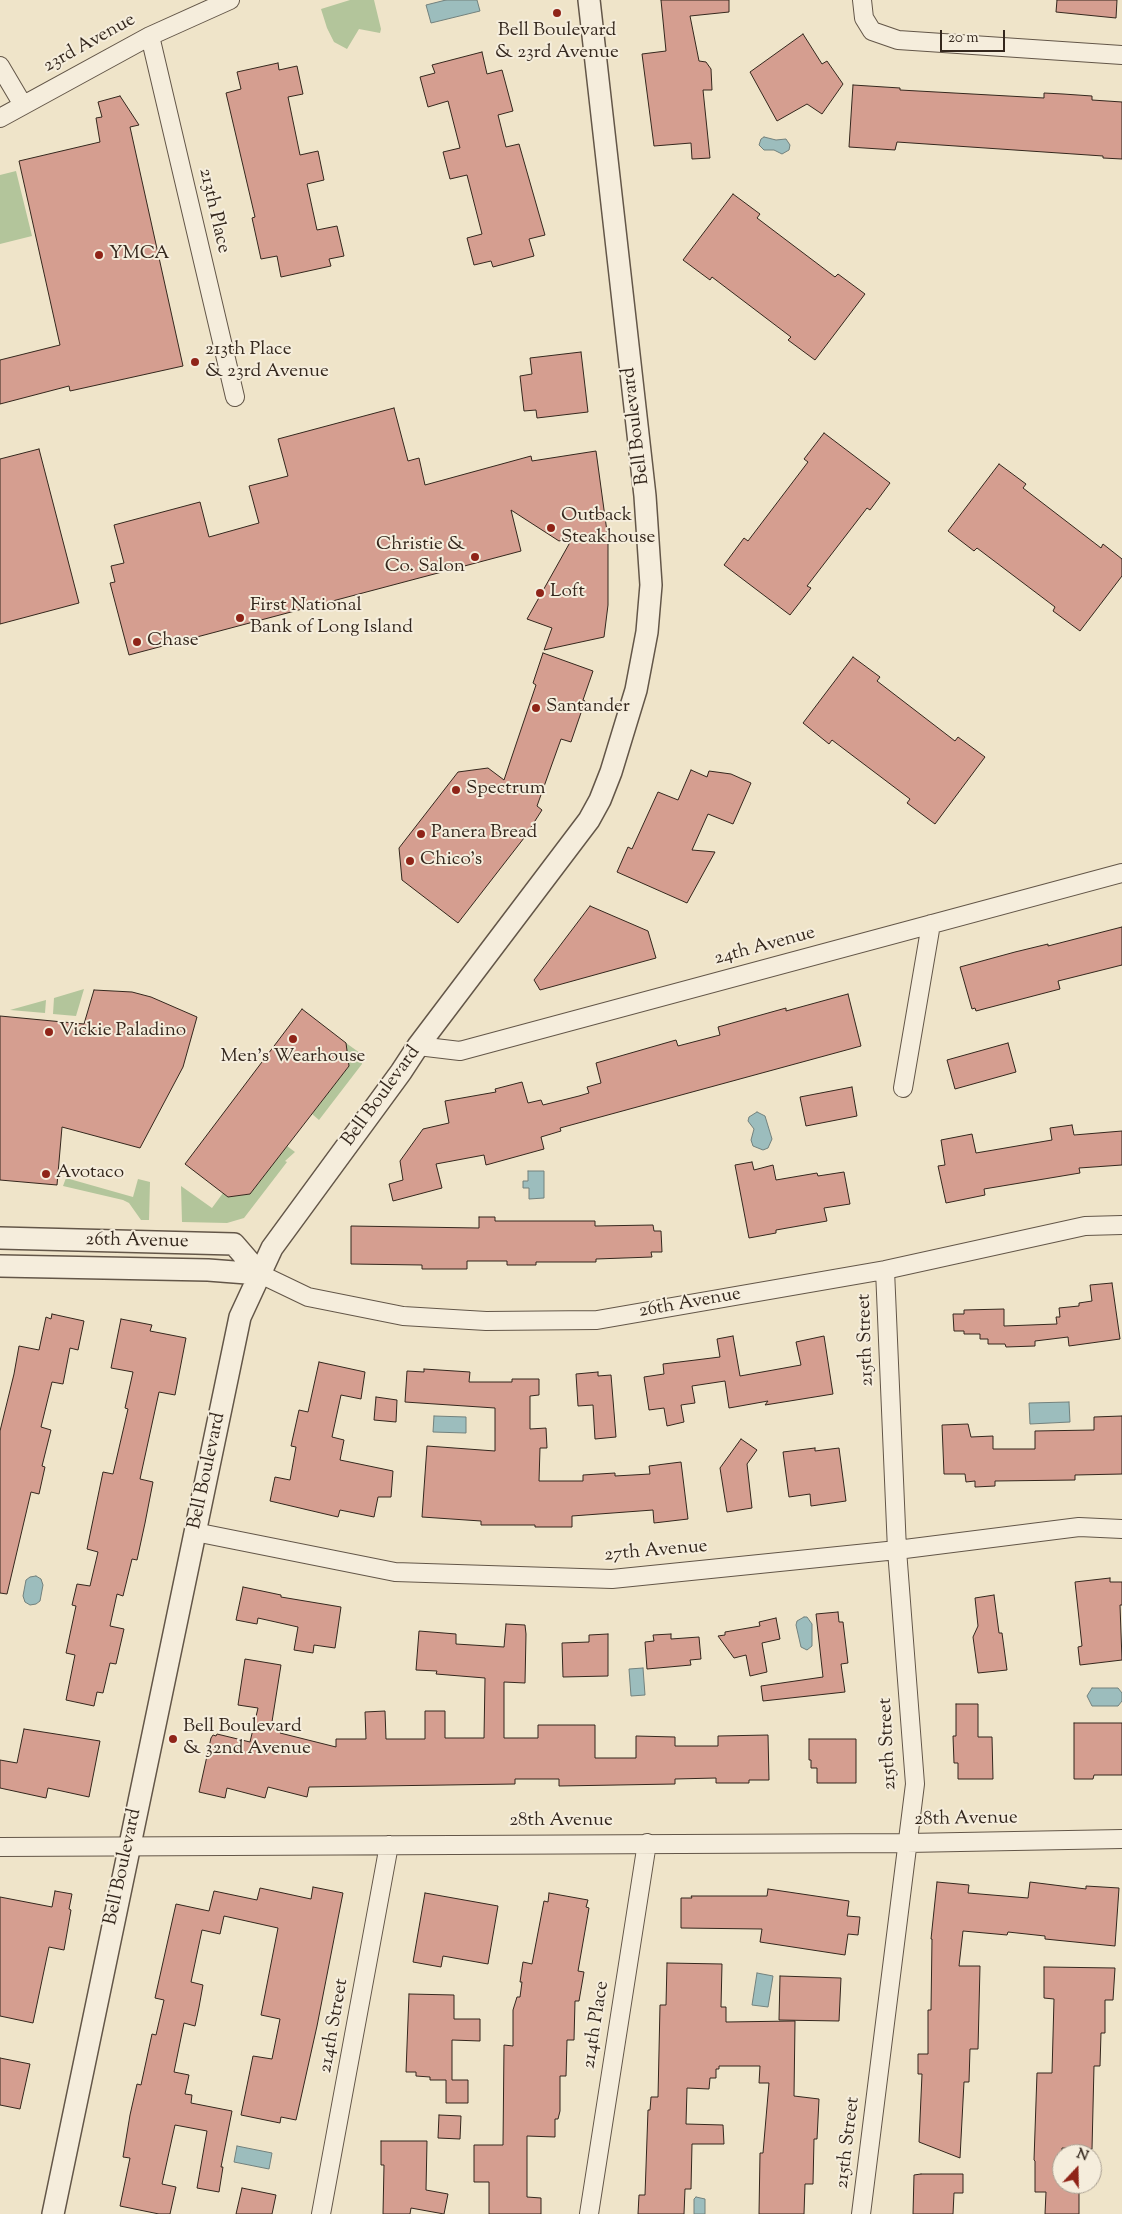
<!DOCTYPE html>
<html>
<head>
<meta charset="utf-8">
<style>
  body { margin:0 }
  #map { position:relative; width:1122px; height:2214px; overflow:hidden; background:#efe4c9; font-family:"Sorts Mill Goudy",serif }
  canvas { display:block }
  .north { position:absolute; left:1052px; top:2144px; width:50px; height:50px; box-sizing:border-box; background:#f5eddc; border:1px solid #a89e90; border-radius:50%; rotate:21deg; font-size:14px; font-weight:700; line-height:20px; text-align:center; color:#34271d }
  .north::after { content:''; display:block; margin:auto; width:18px; height:22px; background:#8f2418; clip-path:polygon(50% 0,100% 100%,50% 72%,0 100%) }
  .scale { position:absolute; left:940px; top:30px; width:65px; height:22px; box-sizing:border-box; border:2px solid #34271d; border-top:0; padding-left:6px; font-size:15px; line-height:18px; white-space:nowrap; color:#34271d; -webkit-text-stroke:4px #f5eddc; paint-order:stroke }
</style>
</head>
<body>
<div id="map">
<canvas width="1122" height="2214"></canvas>
<div class="north">N</div>
<div class="scale">20 m</div>
</div>
<script>
const g = document.querySelector('canvas').getContext('2d');
g.lineJoin = 'round';
function fill(path, color) {
  g.fillStyle = color;
  g.fill(path, 'evenodd');
}
function poly(rows) {
  const path = new Path2D();
  for (const r of rows) {
    path.moveTo(r[0], r[1]);
    for (let i = 2; i < r.length; i += 2) path.lineTo(r[i], r[i + 1]);
  }
  return path;
}
function trace(path, color, width, dash) {
  g.strokeStyle = color;
  g.lineWidth = width;
  g.lineCap = dash ? 'butt' : 'round';
  g.setLineDash(dash || []);
  g.stroke(path);
}
function write(font, color, halo, rows, align = 'center') {
  g.font = font + ' "Sorts Mill Goudy",serif';
  g.lineWidth = 4;
  g.setLineDash([]);
  g.textBaseline = 'middle';
  g.strokeStyle = halo;
  g.fillStyle = color;
  for (const [text, x, y, turn = 0] of rows) {
    g.save();
    g.translate(x, y);
    g.rotate((+turn || 0) * Math.PI / 180);
    g.textAlign = isNaN(turn) ? turn : align;
    if (halo) g.strokeText(text, 0, 0);
    g.fillText(text, 0, 0);
    g.restore();
  }
}
fill(poly([
  [350,0,374,0,381,29,380,33,359,29,347,49,334,42,327,28,321,9],
  [16,171,32,236,0,244,0,175],
  [84,989,76,1016,53,1014,54,998],
  [46,1000,45,1013,10,1010],
  [346,1043,360,1053,362,1064,319,1120,312,1114,349,1066],
  [287,1146,295,1152,285,1161,287,1162,244,1218,227,1223,182,1222,181,1186,212,1208,223,1193,228,1197,250,1194],
  [66,1178,133,1197,138,1179,150,1182,149,1220,141,1220,129,1203,123,1200,63,1186]
]), '#b3c59b');
const water = poly([
  [446,0,477,0,480,11,431,23,426,5,446,0],
  [764,137,776,140,786,139,790,145,789,150,782,154,774,150,764,150,759,145,761,139,764,137],
  [757,1112,765,1116,772,1139,768,1148,763,1150,753,1146,751,1140,754,1129,748,1121,749,1117,757,1112],
  [528,1171,544,1171,544,1198,529,1199,529,1188,523,1188,523,1181,528,1181,528,1171],
  [1069,1402,1070,1422,1030,1424,1029,1403,1069,1402],
  [434,1416,466,1417,466,1433,433,1432,434,1416],
  [36,1576,41,1579,43,1585,40,1601,36,1604,30,1605,25,1602,23,1596,26,1580,30,1577,36,1576],
  [804,1617,807,1617,812,1624,812,1646,807,1650,801,1647,796,1625,797,1621,804,1617],
  [643,1668,645,1695,631,1696,629,1669,643,1668],
  [1092,1688,1118,1688,1122,1693,1122,1701,1118,1706,1092,1706,1087,1696,1092,1688],
  [757,1973,773,1976,768,2007,752,2005,757,1973],
  [237,2146,272,2153,269,2169,234,2162,237,2146],
  [696,2197,705,2199,705,2214,694,2214,694,2199,696,2197]
]);
fill(water, '#9cbdbd');
trace(water, '#72817d', 1);
const building = poly([
  [661,0,729,0,729,12,690,16,699,61,706,62,711,69,712,90,703,90,710,158,692,159,691,143,654,146,642,54,666,51,661,0],
  [1057,0,1117,0,1116,18,1056,12,1057,0],
  [803,34,822,64,827,61,843,84,822,114,807,104,777,121,750,72,803,34],
  [482,52,487,74,502,70,513,111,498,115,506,147,519,144,545,235,529,239,534,256,493,267,491,261,474,265,467,238,482,234,467,175,450,179,443,152,460,148,448,101,428,107,420,77,435,73,432,65,482,52],
  [278,63,279,70,297,66,303,94,288,97,300,155,318,151,324,180,307,184,317,230,337,226,344,256,329,259,331,266,281,277,277,256,261,259,252,218,255,217,226,93,241,89,237,72,278,63],
  [853,85,900,88,900,90,1044,98,1044,93,1063,94,1092,96,1092,100,1122,102,1122,159,1103,158,1103,156,897,142,895,150,849,147,853,85],
  [120,96,139,125,130,127,183,366,70,391,69,386,0,404,0,360,60,345,19,161,100,142,96,118,102,117,98,102,120,96],
  [733,194,760,214,757,218,835,277,838,274,865,294,815,360,788,340,791,337,712,277,710,280,683,260,733,194],
  [581,352,588,412,537,418,536,410,524,411,520,376,532,374,530,358,581,352],
  [394,408,408,461,419,458,425,485,531,456,532,461,596,451,608,539,608,605,604,637,544,650,552,628,527,619,573,537,559,541,511,510,521,551,129,655,110,583,115,582,111,566,124,563,114,525,200,502,209,537,259,523,249,486,288,476,278,439,394,408],
  [824,433,890,483,870,510,867,508,807,586,811,588,790,615,724,565,744,538,748,541,808,462,804,459,824,433],
  [39,449,79,603,0,624,0,459,39,449],
  [999,464,1026,484,1023,488,1101,548,1103,544,1122,559,1122,576,1080,631,1053,611,1055,607,977,548,974,551,948,531,999,464],
  [543,653,593,671,583,700,585,701,571,742,561,739,537,806,542,810,524,838,458,923,402,880,399,848,458,772,488,768,504,780,536,685,533,683,543,653],
  [853,657,880,677,877,681,955,741,958,737,985,757,935,824,907,803,910,799,832,740,829,744,803,723,853,657],
  [691,770,707,777,709,771,731,774,751,783,733,824,708,814,692,850,715,852,687,903,617,872,628,847,632,849,658,792,678,800,691,770],
  [590,906,648,931,656,958,540,990,534,980,590,906],
  [1122,927,1122,965,1058,981,1060,989,976,1011,975,1008,972,1009,960,967,1015,952,1048,944,1048,946,1122,927],
  [94,990,132,992,151,997,197,1017,183,1067,140,1148,62,1127,57,1185,0,1180,0,1016,84,1024,94,990],
  [848,994,861,1046,560,1128,561,1131,541,1137,544,1149,486,1165,484,1155,436,1164,442,1188,393,1201,389,1184,403,1180,400,1161,423,1129,449,1123,445,1101,496,1092,495,1089,522,1082,528,1103,541,1100,543,1105,579,1096,589,1093,587,1087,601,1083,596,1063,676,1040,678,1046,720,1035,718,1027,786,1008,786,1011,848,994],
  [302,1009,346,1043,349,1066,250,1194,228,1197,185,1164,302,1009],
  [1008,1043,1016,1072,955,1089,947,1060,1008,1043],
  [852,1087,857,1116,806,1126,800,1097,852,1087],
  [1072,1125,1074,1135,1122,1131,1122,1165,1079,1168,1080,1173,984,1189,985,1195,946,1203,938,1166,945,1165,941,1140,972,1134,976,1153,1052,1140,1050,1128,1072,1125],
  [752,1162,754,1170,773,1165,776,1180,817,1173,818,1176,844,1172,850,1204,824,1208,827,1221,776,1230,776,1233,749,1238,735,1165,752,1162],
  [479,1217,495,1217,495,1221,595,1221,595,1226,653,1225,654,1231,661,1231,662,1252,651,1252,652,1257,596,1259,596,1262,536,1262,536,1265,507,1265,507,1261,467,1261,467,1269,422,1269,422,1265,351,1264,351,1226,479,1228,479,1217],
  [1112,1283,1120,1339,1069,1346,1068,1337,1035,1341,1035,1346,1006,1347,1005,1344,988,1344,988,1339,980,1339,980,1334,964,1334,964,1331,954,1331,953,1314,964,1314,964,1310,1004,1309,1004,1326,1057,1324,1056,1317,1060,1317,1059,1308,1079,1306,1079,1303,1092,1301,1090,1285,1112,1283],
  [52,1314,84,1321,78,1350,70,1348,63,1384,52,1382,41,1427,51,1430,42,1466,45,1467,39,1494,31,1492,7,1594,0,1593,0,1431,14,1374,19,1346,39,1350,46,1317,51,1319,52,1314],
  [121,1319,152,1325,150,1331,186,1338,175,1395,159,1392,140,1479,153,1482,145,1523,137,1560,132,1559,123,1596,117,1594,110,1626,124,1629,116,1664,110,1663,103,1693,97,1692,94,1706,66,1700,75,1655,66,1653,76,1606,72,1605,77,1584,90,1586,98,1552,87,1549,103,1472,113,1474,128,1409,125,1408,133,1372,111,1368,121,1319],
  [733,1336,740,1376,801,1365,796,1342,824,1336,833,1394,765,1405,768,1401,729,1408,725,1381,692,1386,695,1403,681,1405,684,1422,667,1426,664,1408,649,1410,644,1377,664,1374,663,1364,720,1357,717,1339,733,1336],
  [319,1362,365,1372,361,1399,341,1395,332,1437,344,1440,340,1460,393,1471,391,1497,378,1497,374,1517,340,1510,338,1517,270,1501,275,1477,290,1480,296,1447,291,1446,299,1410,308,1412,319,1362],
  [424,1369,470,1372,469,1382,512,1382,512,1379,539,1379,539,1395,530,1396,530,1429,546,1428,547,1448,540,1448,539,1481,583,1481,583,1475,615,1473,615,1476,650,1474,649,1466,681,1462,688,1519,654,1523,653,1510,572,1516,572,1527,535,1527,535,1525,481,1525,481,1521,422,1517,427,1446,495,1451,495,1408,405,1402,407,1371,424,1372,424,1369],
  [598,1372,598,1376,611,1375,616,1437,595,1439,593,1405,578,1406,576,1374,598,1372],
  [376,1397,397,1400,396,1422,374,1420,376,1397],
  [1122,1416,1122,1474,1075,1475,1075,1480,995,1481,995,1486,975,1487,975,1481,966,1482,965,1474,944,1474,942,1425,968,1424,971,1437,993,1436,993,1449,1035,1449,1035,1431,1094,1430,1094,1417,1122,1416],
  [741,1439,757,1450,747,1464,752,1508,727,1512,720,1468,741,1439],
  [815,1448,815,1451,839,1448,846,1501,811,1506,810,1494,789,1497,783,1452,815,1448],
  [1110,1578,1110,1582,1122,1582,1122,1605,1120,1605,1122,1660,1080,1665,1078,1647,1082,1646,1075,1582,1110,1578],
  [243,1587,281,1595,281,1597,341,1607,335,1648,314,1645,313,1653,294,1650,298,1627,258,1618,257,1624,236,1620,243,1587],
  [994,1595,999,1633,1002,1633,1007,1670,978,1673,973,1637,978,1626,975,1598,994,1595],
  [838,1612,839,1622,843,1622,848,1663,841,1664,845,1692,763,1701,761,1686,823,1677,816,1614,838,1612],
  [776,1618,780,1639,762,1643,767,1672,750,1676,746,1655,734,1658,718,1636,725,1635,725,1632,760,1626,759,1622,776,1618],
  [506,1624,525,1625,526,1634,525,1683,504,1682,504,1738,538,1738,538,1725,595,1725,595,1758,636,1758,636,1736,675,1737,675,1746,718,1746,718,1736,768,1735,769,1780,749,1780,749,1783,716,1783,716,1778,675,1779,675,1784,559,1786,559,1779,515,1779,515,1784,309,1787,307,1797,268,1787,265,1798,227,1788,225,1798,199,1792,211,1738,213,1735,216,1736,217,1734,250,1742,258,1708,238,1705,245,1659,281,1665,271,1728,281,1730,280,1733,336,1747,336,1739,366,1739,365,1712,385,1711,386,1739,425,1739,425,1711,445,1711,445,1738,484,1738,485,1678,436,1674,437,1671,416,1670,419,1631,456,1634,456,1644,504,1647,506,1624],
  [608,1634,608,1676,563,1677,562,1643,589,1642,589,1635,608,1634],
  [671,1634,671,1639,699,1637,701,1659,690,1660,691,1665,647,1669,645,1642,654,1641,653,1635,671,1634],
  [956,1704,978,1704,978,1737,992,1737,993,1779,958,1779,958,1763,954,1763,953,1736,956,1736,956,1704],
  [1074,1723,1122,1723,1122,1775,1094,1775,1093,1779,1074,1779,1074,1723],
  [24,1729,100,1741,89,1797,48,1788,46,1798,0,1788,0,1760,17,1763,24,1729],
  [809,1739,856,1739,856,1783,817,1783,817,1768,811,1768,811,1760,809,1760,809,1739],
  [937,1882,969,1885,968,1893,1028,1898,1030,1882,1086,1889,1086,1886,1119,1888,1115,1946,1045,1939,1045,1936,1008,1932,1007,1935,963,1931,959,1966,980,1966,978,2049,970,2049,969,2082,964,2082,960,2158,919,2142,922,2074,918,2074,918,2054,928,2054,928,2010,931,2010,932,1939,931,1939,937,1882],
  [313,1887,343,1893,317,2026,296,2120,281,2117,280,2123,241,2115,253,2056,272,2059,280,2019,261,2015,278,1928,224,1916,220,1934,202,1930,191,1982,203,1985,199,2007,195,2026,184,2023,174,2072,189,2075,185,2094,192,2095,191,2103,232,2111,221,2167,223,2167,219,2192,197,2188,207,2131,175,2125,162,2184,176,2187,170,2214,159,2214,120,2206,130,2158,123,2157,130,2115,137,2084,141,2085,152,2034,156,2035,164,2000,155,1998,176,1904,209,1911,214,1891,257,1900,260,1888,311,1899,313,1887],
  [768,1889,849,1901,847,1916,860,1917,858,1935,848,1934,845,1955,760,1942,762,1929,681,1928,681,1898,692,1898,691,1896,767,1896,768,1889],
  [55,1891,72,1894,69,1909,71,1910,64,1950,49,1947,33,2023,0,2016,0,1897,52,1907,55,1891],
  [425,1893,498,1906,488,1964,443,1956,441,1967,413,1962,425,1893],
  [549,1893,588,1900,586,1907,589,1908,578,1971,584,1972,579,2001,575,2001,574,2040,567,2040,566,2076,560,2076,560,2111,558,2119,555,2119,555,2137,527,2136,527,2197,541,2198,541,2214,489,2214,489,2182,474,2182,474,2145,503,2145,504,2045,513,2046,513,2010,517,1997,520,1997,522,1982,520,1982,523,1962,532,1964,544,1901,548,1902,549,1893],
  [667,1963,722,1964,721,2007,726,2007,726,2022,795,2021,794,2096,819,2099,817,2139,814,2139,813,2184,805,2184,804,2214,759,2214,760,2153,763,2153,769,2083,759,2083,760,2066,719,2066,719,2069,716,2069,716,2078,710,2078,709,2089,687,2088,686,2124,723,2125,724,2144,692,2144,691,2189,685,2189,684,2214,638,2214,639,2195,645,2195,648,2110,650,2110,651,2097,658,2097,660,2005,666,2005,667,1963],
  [1044,1967,1115,1968,1113,2000,1105,2000,1105,2033,1101,2033,1100,2066,1094,2066,1092,2149,1062,2148,1062,2184,1079,2184,1079,2214,1045,2214,1046,2192,1035,2192,1035,2161,1034,2160,1037,2073,1052,2073,1054,1999,1044,1998,1044,1967],
  [780,1976,841,1978,839,2021,779,2020,780,1976],
  [409,1994,454,1995,454,2019,480,2019,480,2041,452,2040,452,2080,468,2080,468,2103,446,2103,446,2080,430,2080,430,2077,416,2076,416,2072,406,2072,409,1994],
  [0,2058,30,2064,20,2109,0,2105,0,2058],
  [439,2115,461,2116,460,2139,438,2138,439,2115],
  [381,2141,427,2141,426,2190,448,2194,444,2214,411,2208,410,2214,383,2214,384,2165,381,2165,381,2141],
  [921,2174,963,2174,963,2193,954,2193,953,2214,913,2214,914,2175,921,2174],
  [242,2188,276,2195,272,2214,236,2214,242,2188]
]);
fill(building, '#d59e90');
trace(building, '#34271d', 1);
const minor = poly([
  [862,0,864,18,872,31,898,40,1122,55],
  [150,36,235,397],
  [0,66,23,105],
  [0,118,150,36,230,0],
  [418,1046,460,1051,1122,873],
  [903,1088,931,924],
  [260,1274,308,1297,403,1316,486,1321,597,1320,885,1270,1085,1226,1122,1225],
  [195,1532,395,1572,612,1579,897,1550,1079,1527,1122,1529],
  [0,1847,907,1843,1122,1839],
  [321,2214,389,1845],
  [589,2214,647,1843],
  [861,2214,915,1784,897,1550,885,1270]
]);
const tertiary = poly([
  [0,1238,234,1244,260,1274],
  [0,1266,208,1270,260,1274],
  [53,2214,240,1317,272,1248,401,1072,418,1046,589,820,600,800,611,772,636,690,647,632,651,585,645,496,589,0]
]);
trace(minor, '#635648', 20);
trace(tertiary, '#635648', 24);
trace(minor, '#f5eddc', 18);
trace(tertiary, '#f5eddc', 21);
for (const [x, y, r, color] of [
  [557,13,5,"#8f2418"],
  [99,255,5,"#8f2418"],
  [195,362,5,"#8f2418"],
  [551,528,5,"#8f2418"],
  [475,557,5,"#8f2418"],
  [540,593,5,"#8f2418"],
  [240,618,5,"#8f2418"],
  [137,642,5,"#8f2418"],
  [536,708,5,"#8f2418"],
  [456,790,5,"#8f2418"],
  [421,834,5,"#8f2418"],
  [410,861,5,"#8f2418"],
  [49,1032,5,"#8f2418"],
  [293,1039,5,"#8f2418"],
  [46,1174,5,"#8f2418"],
  [173,1739,5,"#8f2418"]
]) {
  const dot = new Path2D();
  dot.arc(x, y, r, 0, 2 * Math.PI);
  g.fillStyle = color;
  g.fill(dot);
  trace(dot, '#f5eddc', 2);
}
write('19px', '#34271d', '#f5eddc', [
  ["Bell Boulevard",557,32,"center"],
  ["& 23rd Avenue",557,54,"center"],
  ["YMCA",109,255],
  ["213th Place",205,351],
  ["& 23rd Avenue",205,373],
  ["Outback",561,517],
  ["Steakhouse",561,539],
  ["Christie &",465,546,"right"],
  ["Co. Salon",465,568,"right"],
  ["Loft",550,593],
  ["First National",250,607],
  ["Bank of Long Island",250,629],
  ["Chase",147,642],
  ["Santander",546,708],
  ["Spectrum",466,790],
  ["Panera Bread",431,834],
  ["Chico's",420,861],
  ["Vickie Paladino",59,1032],
  ["Men's Wearhouse",293,1058,"center"],
  ["Avotaco",56,1174],
  ["Bell Boulevard",183,1728],
  ["& 32nd Avenue",183,1750]
], 'left');
write('19px', '#34271d', '#f5eddc', [
  ["23rd Avenue",90,44,-29],
  ["213th Place",213,211,77],
  ["Bell Boulevard",637,426,-97],
  ["24th Avenue",765,947,-15],
  ["Bell Boulevard",382,1097,-54],
  ["26th Avenue",137,1242,1],
  ["26th Avenue",690,1304,-10],
  ["215th Street",867,1340,-92],
  ["Bell Boulevard",208,1471,-78],
  ["27th Avenue",656,1552,-5],
  ["215th Street",889,1744,-93],
  ["28th Avenue",966,1820,-1],
  ["28th Avenue",561,1822],
  ["Bell Boulevard",124,1867,-78],
  ["214th Place",597,2025,-81],
  ["214th Street",335,2026,-80],
  ["215th Street",849,2143,-83]
]);
</script>
</body>
</html>
